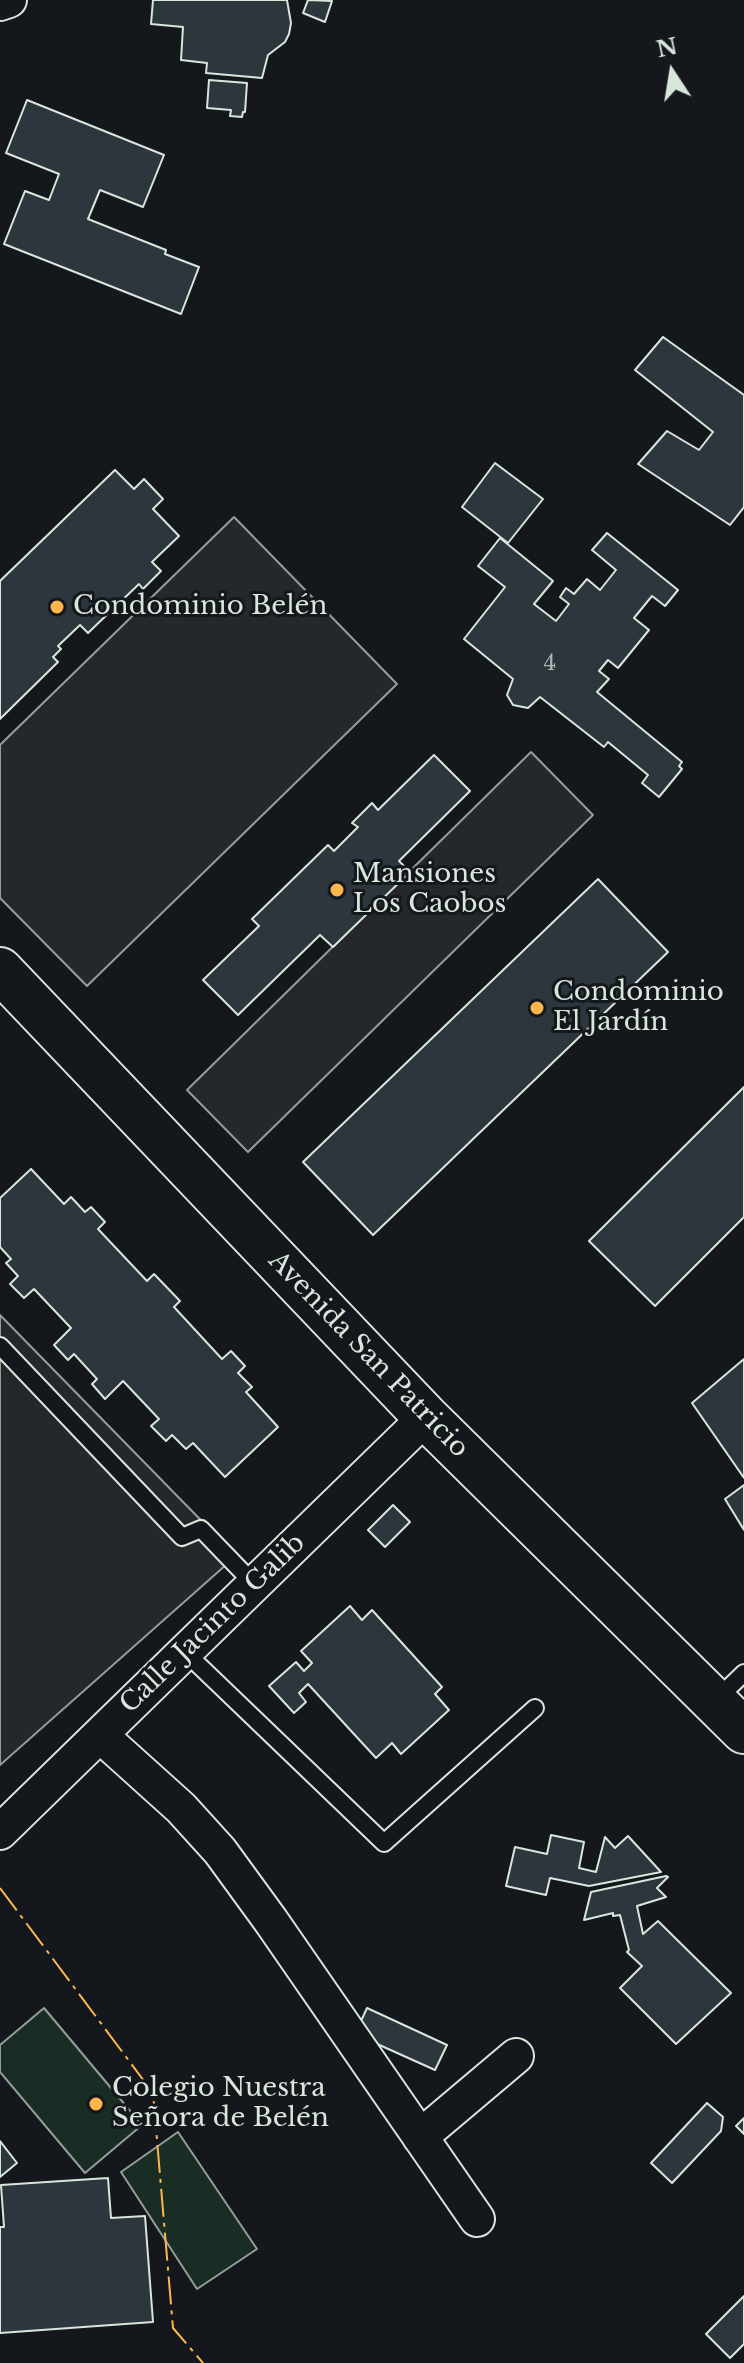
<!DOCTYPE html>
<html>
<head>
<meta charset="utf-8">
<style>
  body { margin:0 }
  #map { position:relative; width:744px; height:2363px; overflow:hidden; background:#14181c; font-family:"Libre Baskerville",serif }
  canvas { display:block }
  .north { position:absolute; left:632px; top:32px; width:80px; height:80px; -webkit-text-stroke:6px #14181c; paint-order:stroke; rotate:348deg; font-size:22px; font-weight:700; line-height:32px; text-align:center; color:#d8e6dc }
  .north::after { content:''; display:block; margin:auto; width:28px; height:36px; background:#d8e6dc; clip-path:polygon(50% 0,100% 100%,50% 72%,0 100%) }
</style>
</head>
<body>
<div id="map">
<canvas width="744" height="2363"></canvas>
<div class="north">N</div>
</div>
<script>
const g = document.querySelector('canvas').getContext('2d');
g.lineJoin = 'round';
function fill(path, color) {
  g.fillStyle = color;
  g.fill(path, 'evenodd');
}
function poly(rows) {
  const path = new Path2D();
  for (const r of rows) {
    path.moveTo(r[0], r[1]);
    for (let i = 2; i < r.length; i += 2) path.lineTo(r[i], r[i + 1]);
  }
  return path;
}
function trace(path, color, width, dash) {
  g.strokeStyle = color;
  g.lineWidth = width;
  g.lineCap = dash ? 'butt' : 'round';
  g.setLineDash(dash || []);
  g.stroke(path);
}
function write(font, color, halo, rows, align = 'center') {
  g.font = font + ' "Libre Baskerville",serif';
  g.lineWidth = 6;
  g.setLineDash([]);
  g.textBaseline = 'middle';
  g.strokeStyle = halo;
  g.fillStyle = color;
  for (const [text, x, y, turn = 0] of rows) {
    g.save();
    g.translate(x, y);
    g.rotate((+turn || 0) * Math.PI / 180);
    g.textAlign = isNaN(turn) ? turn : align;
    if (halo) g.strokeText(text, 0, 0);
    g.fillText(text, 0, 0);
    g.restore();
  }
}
const green = poly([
  [44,2008,142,2125,85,2173,0,2072,0,2045,44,2008],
  [178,2132,257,2249,197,2289,121,2172,178,2132]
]);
fill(green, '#1a2d24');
trace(green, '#939e99', 2);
const parking = poly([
  [234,517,397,684,87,986,0,898,0,745,234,517],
  [531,752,593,815,248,1152,187,1090,531,752],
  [0,1315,236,1556,0,1765,0,1315]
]);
fill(parking, '#24282b');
trace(parking, '#939e99', 2);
const building = poly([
  [153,0,287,0,291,23,289,34,285,42,268,55,262,78,206,73,207,63,181,60,183,27,151,24,153,0],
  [308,0,332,1,325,22,303,13,308,0],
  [209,80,247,83,245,112,243,112,242,117,230,116,231,110,207,108,209,80],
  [27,100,164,155,143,207,100,190,88,219,166,250,165,254,199,267,181,314,4,244,25,191,49,200,59,174,6,153,27,100],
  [663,337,744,395,744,507,730,525,638,464,667,431,699,450,713,432,635,370,663,337],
  [495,463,543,499,508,543,462,507,495,463],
  [115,470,134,489,144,479,163,499,153,509,179,536,152,562,161,571,143,589,139,584,88,633,80,625,58,646,61,649,53,657,58,662,0,719,0,581,115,470],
  [607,533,678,590,665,606,652,596,634,618,649,630,618,668,608,660,599,671,609,679,597,692,682,762,679,766,682,769,659,797,642,783,648,775,608,742,604,747,540,697,528,708,513,705,507,695,513,679,464,639,505,587,478,566,500,538,553,581,534,604,556,621,569,604,560,597,566,588,574,594,587,579,600,590,616,570,592,550,607,533],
  [434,755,470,791,399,861,410,872,333,947,320,935,238,1015,203,980,259,926,252,919,328,845,334,851,358,827,352,823,372,803,378,810,434,755],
  [598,879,668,952,373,1235,303,1162,598,879],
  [744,1087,744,1217,655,1306,589,1241,744,1087],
  [31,1169,64,1204,71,1197,85,1212,91,1207,105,1222,98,1229,147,1281,154,1274,180,1301,174,1307,222,1359,231,1351,245,1366,238,1373,252,1387,246,1392,278,1427,225,1477,193,1443,186,1449,172,1435,166,1441,151,1426,159,1419,123,1381,105,1399,92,1384,97,1379,74,1354,68,1360,54,1345,71,1328,34,1289,24,1298,10,1284,18,1276,6,1263,11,1259,0,1247,0,1198,31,1169],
  [744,1359,744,1478,692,1403,744,1359],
  [744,1485,744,1530,725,1499,744,1485],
  [393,1505,410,1522,385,1547,368,1530,393,1505],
  [350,1606,362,1620,372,1610,442,1687,435,1694,449,1710,401,1754,392,1743,376,1758,308,1684,299,1693,306,1702,294,1713,269,1686,296,1662,304,1671,312,1663,301,1651,350,1606],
  [551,1835,584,1842,579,1868,596,1872,605,1837,615,1848,628,1836,661,1872,589,1886,550,1878,546,1895,506,1886,515,1847,547,1854,551,1835],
  [666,1876,668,1877,657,1888,666,1897,637,1906,643,1934,658,1921,731,1993,676,2044,620,1988,642,1966,627,1952,629,1950,620,1915,613,1916,613,1913,584,1920,591,1892,666,1876],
  [367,2008,447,2045,435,2070,355,2034,367,2008],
  [707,2103,723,2117,721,2131,672,2183,651,2163,707,2103],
  [744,2118,744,2134,736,2126,744,2118],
  [0,2141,17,2163,0,2177,0,2141],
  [108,2178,111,2218,145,2216,153,2322,0,2333,0,2227,4,2227,1,2185,108,2178],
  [744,2296,744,2344,730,2358,706,2334,744,2296]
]);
fill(building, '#2c363c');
trace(building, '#d8e6dc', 2);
const lane = poly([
  [0,1346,182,1537,201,1529,254,1584],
  [185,1652,384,1843,535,1708],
  [715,1701,744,1673]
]);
const street = poly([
  [0,3,9,0],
  [100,1735,181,1808,220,1851,271,1921,477,2219],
  [0,1832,426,1417],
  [420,2137,516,2056]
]);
const primary = poly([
  [0,970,426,1417,744,1731]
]);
trace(lane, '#d8e6dc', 20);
trace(street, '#d8e6dc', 38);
trace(primary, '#d8e6dc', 48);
trace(lane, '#14181c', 16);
trace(street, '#14181c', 34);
trace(primary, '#14181c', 44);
trace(poly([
  [0,1888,153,2093,173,2328,203,2363]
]), '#ffb74d', 2, [28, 6, 4, 6]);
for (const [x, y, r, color] of [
  [57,607,8,"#ffb74d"],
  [337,890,8,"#ffb74d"],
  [537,1008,8,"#ffb74d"],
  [96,2104,8,"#ffb74d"]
]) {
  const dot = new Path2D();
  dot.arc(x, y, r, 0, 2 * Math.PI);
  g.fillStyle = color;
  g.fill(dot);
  trace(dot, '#14181c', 3);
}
write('22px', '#adbab4', null, [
  ["4",550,664]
]);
write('26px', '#d8e6dc', '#14181c', [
  ["Condominio Belén",73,607],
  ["Mansiones",353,875],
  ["Los Caobos",353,905],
  ["Condominio",553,993],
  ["El Jardín",553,1023],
  ["Colegio Nuestra",112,2089],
  ["Señora de Belén",112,2119]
], 'left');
write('26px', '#d8e6dc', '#14181c', [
  ["Avenida San Patricio",368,1355,46],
  ["Calle Jacinto Galib",213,1624,-44]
]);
</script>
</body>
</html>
